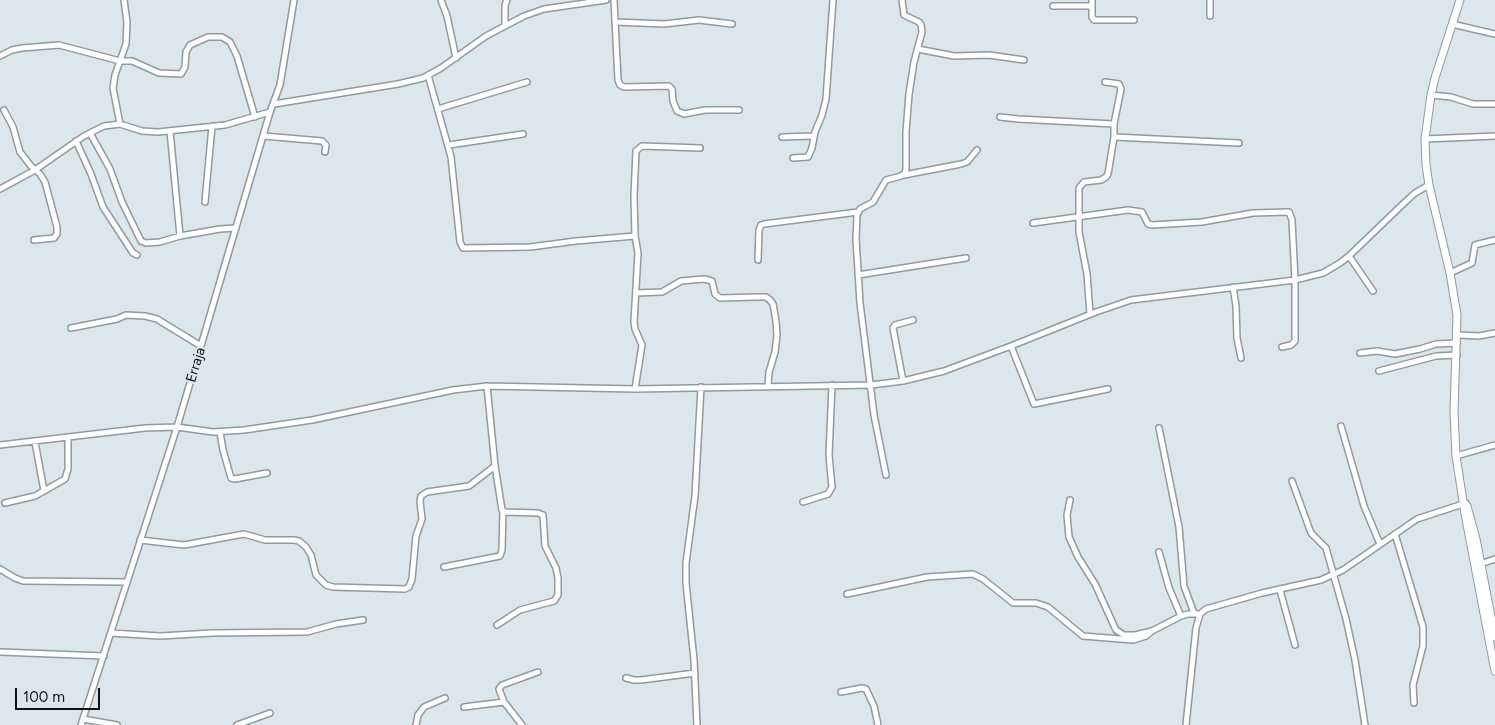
<!DOCTYPE html>
<html>
<head>
<meta charset="utf-8">
<style>
  body { margin:0 }
  #map { position:relative; width:1495px; height:725px; overflow:hidden; background:#dbe7ea; font-family:Figtree,sans-serif }
  canvas { display:block }
  .scale { position:absolute; left:15px; top:688px; width:85px; height:22px; box-sizing:border-box; border:2px solid #0f1414; border-top:0; padding-left:6px; font-size:15px; line-height:18px; white-space:nowrap; color:#0f1414; -webkit-text-stroke:4px #dbe7ea; paint-order:stroke }
</style>
</head>
<body>
<div id="map">
<canvas width="1495" height="725"></canvas>
<div class="scale">100 m</div>
</div>
<script>
const g = document.querySelector('canvas').getContext('2d');
g.lineJoin = 'round';
function poly(rows) {
  const path = new Path2D();
  for (const r of rows) {
    path.moveTo(r[0], r[1]);
    for (let i = 2; i < r.length; i += 2) path.lineTo(r[i], r[i + 1]);
  }
  return path;
}
function trace(path, color, width, dash) {
  g.strokeStyle = color;
  g.lineWidth = width;
  g.lineCap = dash ? 'butt' : 'round';
  g.setLineDash(dash || []);
  g.stroke(path);
}
function write(font, color, halo, rows, align = 'center') {
  g.font = font + ' Figtree,sans-serif';
  g.lineWidth = 4.5;
  g.setLineDash([]);
  g.textBaseline = 'middle';
  g.strokeStyle = halo;
  g.fillStyle = color;
  for (const [text, x, y, turn = 0] of rows) {
    g.save();
    g.translate(x, y);
    g.rotate((+turn || 0) * Math.PI / 180);
    g.textAlign = isNaN(turn) ? turn : align;
    if (halo) g.strokeText(text, 0, 0);
    g.fillText(text, 0, 0);
    g.restore();
  }
}
const minor = poly([
  [441,0,447,16,456,58],
  [614,0,618,80,620,85,624,87,669,86,672,89,673,101,677,111,684,114,705,110,739,110],
  [1053,6,1092,6,1092,0],
  [1092,6,1092,17,1094,20,1134,20],
  [1210,16,1210,0],
  [616,22,664,24,699,20,732,24],
  [1452,24,1495,34],
  [505,25,505,5,507,0],
  [918,49,954,56,989,55,1024,60],
  [0,56,12,50,22,48,59,45,120,61,132,61,159,73,181,74,185,67,186,52,190,45,208,37,222,37,230,42,237,56,255,117],
  [428,75,451,157,460,242,463,248,530,247,576,241,635,236],
  [1105,82,1119,84,1121,89,1114,124],
  [1431,95,1451,97,1473,104,1495,104],
  [274,104,398,84,423,78,441,68,486,36,524,16,544,9,606,0],
  [438,109,527,82],
  [4,110,13,127,20,152,31,166,40,174,45,182,57,227,57,234,54,238,34,240],
  [1000,117,1018,119,1114,124,1114,137],
  [120,124,113,88,115,75,126,44,127,22,124,0],
  [170,131,180,236],
  [90,133,110,169,122,202,141,241,146,243,160,242,180,236,220,229,236,228],
  [264,136,322,141,326,145,325,152],
  [782,137,814,136],
  [1425,139,1495,136],
  [76,141,91,174,103,207,133,253,137,255],
  [449,145,523,134],
  [793,158,808,157,812,148,815,132,822,115,826,99,833,0],
  [904,175,961,164,967,162,977,150],
  [0,189,35,170,84,136,104,126,120,124,142,131,158,132,225,125,270,112],
  [205,202,212,126],
  [1033,223,1128,210,1142,212,1148,224,1152,225,1202,222,1253,213,1289,212,1292,220,1295,280,1295,341,1291,345,1282,347],
  [1349,256,1373,291],
  [758,260,759,230,761,225,764,224,858,212],
  [1450,273,1472,263,1475,245,1495,240],
  [858,275,966,258],
  [1233,287,1236,306,1237,338,1241,358],
  [636,293,662,292,681,281,704,279,712,281,715,294,720,298,757,297,766,297,770,300,773,304,776,321,777,335,775,352,769,372,768,386],
  [1090,314,1087,274,1079,232,1079,188,1084,182,1101,180,1106,177,1108,174,1114,137,1239,143],
  [71,328,117,319,126,315,145,316,157,319,201,346],
  [1458,335,1479,336,1495,333],
  [1011,346,1034,404,1108,389],
  [1360,353,1377,351,1395,354,1420,349,1436,344,1457,343],
  [1379,371,1436,356,1457,355],
  [903,381,893,328,895,325,913,320],
  [487,386,495,466,502,510,505,512,538,513,543,515,545,546,556,568,558,578,558,595,554,601,520,610,497,625],
  [635,389,642,345,635,329,634,322,638,253,635,236,634,196,636,151,642,146,700,148],
  [1341,426,1364,506,1380,544],
  [1159,428,1179,527,1184,586,1194,613],
  [220,432,223,450,231,478,235,479,267,473],
  [35,442,44,491],
  [0,445,145,428,177,427,213,432,244,430,312,420,453,390,487,386,635,389,871,385,903,381,944,371,1011,346,1096,312,1131,300,1295,280,1323,273,1340,263,1349,256,1403,204,1415,193,1429,185],
  [1456,456,1495,445],
  [886,475,874,415,860,303,856,239,857,215,860,209,873,202,886,180,901,176,905,173,906,169,906,132,909,94,914,62,922,32,921,25,919,22,904,15,902,0],
  [1292,481,1311,533,1326,548,1346,619,1355,660,1365,725],
  [1070,500,1067,515,1069,537,1078,557,1095,584,1116,630,1124,635,1135,635,1152,631,1181,616,1188,614,1200,614],
  [803,502,828,494,832,487,829,455,832,385],
  [5,503,35,496,65,479,68,469,68,437],
  [1395,534,1423,627,1423,646,1413,685,1414,703],
  [140,540,184,545,244,534,265,540,294,540,299,541,306,547,311,555,316,575,326,585,333,587,405,589,409,587,412,579,416,536,422,519,420,501,421,496,427,492,469,486,495,466],
  [1159,552,1169,588,1181,616],
  [1480,564,1495,559],
  [444,567,500,556,502,550,503,511],
  [0,569,15,578,23,581,127,582],
  [1280,590,1295,645],
  [847,594,927,577,973,574,983,579,1013,603,1036,603,1048,607,1083,636,1133,640,1146,636,1152,631],
  [111,633,160,636,212,633,307,632,336,624,363,620],
  [0,652,104,656],
  [626,678,634,680,641,680,695,673],
  [841,692,862,688,866,689,874,706,878,725],
  [464,707,504,702],
  [83,719,117,725],
  [81,725,177,427,270,112,280,85,294,0],
  [237,725,270,713],
  [416,725,418,715,424,707,445,698],
  [522,725,504,702,499,689,502,685,538,672],
  [697,725,694,660,686,583,686,563,695,496,701,387],
  [1186,725,1196,628,1200,614,1206,609,1262,593,1321,580,1343,570,1417,519,1466,503]
]);
const secondary = poly([
  [1460,0,1435,78,1431,95,1425,139,1426,165,1429,185,1450,273,1457,315,1454,412,1456,456,1465,514,1495,671],
  [1467,506,1476,539,1495,637]
]);
trace(minor, '#8f9b9d', 8);
trace(secondary, '#8f9b9d', 9);
trace(minor, '#fff', 5);
trace(secondary, '#fff', 7);
write('14px', '#0f1414', '#dbe7ea', [
  ["Erraja",196,365,-73]
]);
</script>
</body>
</html>
